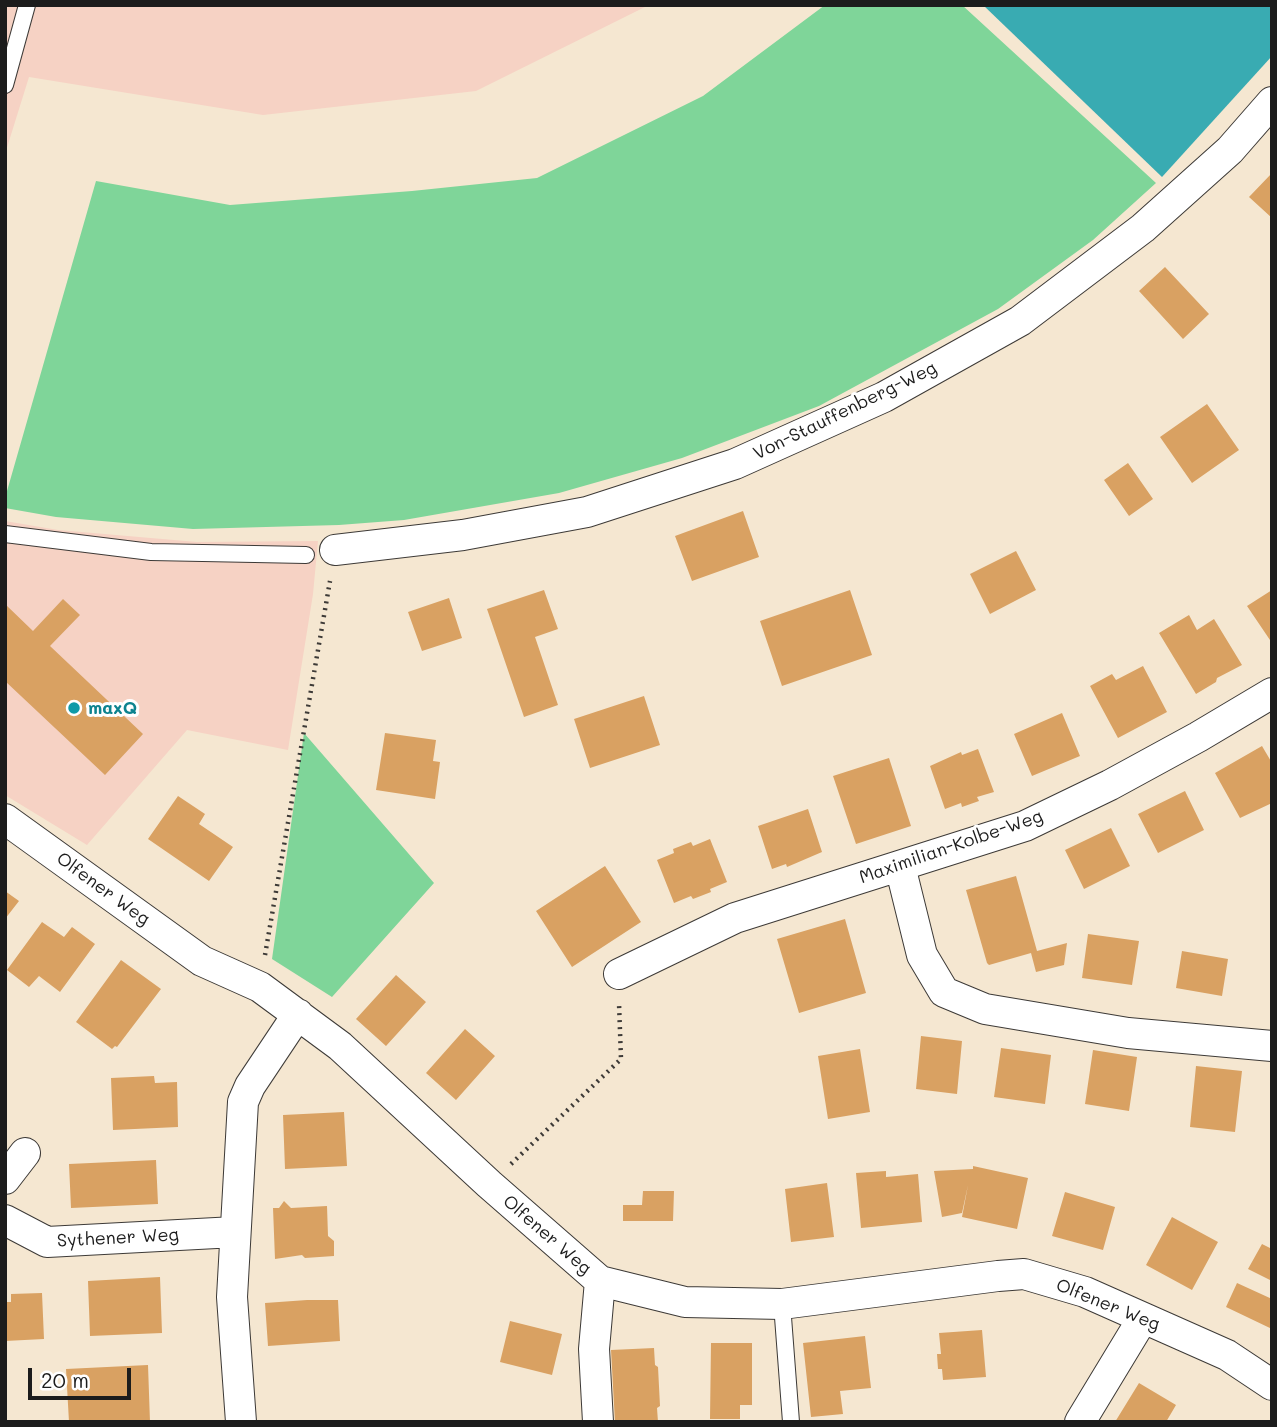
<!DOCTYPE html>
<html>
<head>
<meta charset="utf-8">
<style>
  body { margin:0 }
  #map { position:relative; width:1277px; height:1427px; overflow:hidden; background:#f5e7d1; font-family:Mali,sans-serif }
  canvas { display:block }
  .frame { position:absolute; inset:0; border:7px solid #1c1c1c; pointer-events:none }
  .scale { position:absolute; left:28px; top:1368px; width:103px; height:32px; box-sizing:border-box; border:4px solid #1c1c1c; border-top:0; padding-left:9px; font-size:21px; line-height:24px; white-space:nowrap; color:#1c1c1c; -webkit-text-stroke:5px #fff; paint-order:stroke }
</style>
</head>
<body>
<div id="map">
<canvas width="1277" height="1427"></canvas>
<div class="frame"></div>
<div class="scale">20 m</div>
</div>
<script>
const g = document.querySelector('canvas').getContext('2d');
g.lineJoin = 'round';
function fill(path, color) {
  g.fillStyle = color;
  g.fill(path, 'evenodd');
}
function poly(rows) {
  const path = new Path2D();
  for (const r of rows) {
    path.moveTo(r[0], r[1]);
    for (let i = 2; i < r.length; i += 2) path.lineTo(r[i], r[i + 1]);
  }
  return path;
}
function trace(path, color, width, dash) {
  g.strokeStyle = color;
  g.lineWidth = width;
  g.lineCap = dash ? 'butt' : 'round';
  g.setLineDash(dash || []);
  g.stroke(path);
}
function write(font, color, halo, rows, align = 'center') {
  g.font = font + ' Mali,sans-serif';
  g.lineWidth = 6;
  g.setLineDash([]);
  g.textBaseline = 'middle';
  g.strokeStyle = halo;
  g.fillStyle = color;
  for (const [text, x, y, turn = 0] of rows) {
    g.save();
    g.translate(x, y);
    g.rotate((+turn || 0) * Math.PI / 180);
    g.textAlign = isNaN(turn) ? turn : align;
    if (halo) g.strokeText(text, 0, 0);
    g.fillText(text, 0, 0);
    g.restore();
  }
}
fill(poly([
  [5,5,649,5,476,91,263,115,29,77,5,154],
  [5,521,58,530,197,542,318,541,313,594,288,750,187,730,87,845,5,795]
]), '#f6d2c4');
fill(poly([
  [825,5,962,5,1156,183,1093,240,998,309,819,406,682,458,559,493,404,520,339,525,193,529,56,517,5,508,5,498,96,181,230,205,412,191,537,178,703,96],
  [304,733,434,883,332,997,272,959]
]), '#7fd599');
fill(poly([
  [983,5,1269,5,1272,7,1272,56,1162,177]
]), '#39abb2');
fill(poly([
  [1272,173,1272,218,1249,197],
  [1165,267,1209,314,1183,339,1139,291],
  [1207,404,1239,450,1192,483,1160,437],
  [1128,463,1153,499,1129,516,1104,480],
  [743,511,759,557,692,581,675,536],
  [1016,551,1036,590,990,614,970,574],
  [544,590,558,629,535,637,558,705,524,717,487,609],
  [850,590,872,655,782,686,760,621],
  [1272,590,1272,643,1247,606],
  [449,598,462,638,422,651,408,612],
  [63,599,80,615,50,646,143,734,105,775,5,681,5,604,33,631],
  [1189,615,1197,630,1214,619,1242,665,1217,678,1216,682,1196,694,1159,633],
  [1143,666,1167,712,1118,738,1090,686,1112,674,1116,680],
  [644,696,660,745,590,768,574,719],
  [1062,713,1080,756,1032,776,1014,734],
  [385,733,436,740,433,761,440,762,435,799,376,790],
  [1262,746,1272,763,1272,803,1240,818,1215,773],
  [978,749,994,792,977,797,979,801,962,807,961,803,945,809,930,766,961,752,962,755],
  [889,758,911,826,856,844,833,776],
  [1185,791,1204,830,1158,853,1138,814],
  [178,796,205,814,199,824,233,847,209,881,148,839],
  [808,809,822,852,787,867,786,864,772,869,758,826],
  [1111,828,1130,866,1084,889,1065,850],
  [710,839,727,882,710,889,711,892,693,899,691,896,674,903,657,860,674,853,673,849,691,842,693,846],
  [605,866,641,922,572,967,536,911],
  [1016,876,1037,951,1067,943,1064,965,1036,972,1031,953,989,965,987,963,966,890],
  [5,891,19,901,5,919],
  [845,919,866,993,799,1013,777,939],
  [42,922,64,937,72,927,95,944,60,992,39,976,29,987,7,970],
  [1088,934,1139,941,1132,985,1082,978],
  [1182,951,1228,959,1222,996,1176,988],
  [121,960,161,989,117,1047,115,1046,112,1049,76,1022],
  [396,975,426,1002,386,1046,356,1019],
  [465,1029,495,1056,456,1100,426,1073],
  [921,1036,962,1041,957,1094,916,1089],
  [1001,1048,1051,1055,1045,1104,994,1097],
  [860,1049,870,1112,828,1119,818,1056],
  [1093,1050,1137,1057,1129,1111,1085,1104],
  [1196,1066,1242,1071,1235,1132,1190,1127],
  [154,1076,155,1083,177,1082,178,1127,113,1130,111,1078],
  [344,1112,347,1166,285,1169,283,1115],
  [156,1160,158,1204,71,1208,69,1164],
  [973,1166,1028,1178,1017,1229,962,1217,968,1185,962,1213,942,1217,934,1171,973,1169],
  [886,1171,886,1177,918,1174,922,1222,861,1228,856,1173],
  [827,1183,834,1237,791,1242,785,1189],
  [643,1191,674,1191,673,1221,623,1221,623,1205,642,1205],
  [1065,1192,1115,1207,1103,1250,1052,1236],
  [284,1201,291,1208,327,1206,328,1236,334,1241,334,1256,305,1258,302,1255,275,1259,273,1208,279,1208],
  [1172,1217,1218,1242,1192,1290,1146,1265],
  [1262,1244,1272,1249,1272,1281,1248,1269],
  [160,1277,162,1333,90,1336,88,1281],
  [1237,1283,1272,1299,1272,1329,1226,1307],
  [42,1293,44,1339,5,1341,5,1302,11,1302,11,1294],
  [307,1300,338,1300,340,1341,268,1346,265,1303],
  [510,1321,562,1334,552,1375,500,1362],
  [982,1330,986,1377,943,1380,942,1369,938,1369,937,1354,941,1354,939,1333],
  [865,1336,871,1388,840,1391,843,1414,811,1417,803,1343],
  [711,1343,752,1343,752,1405,740,1405,740,1419,710,1419],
  [654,1348,655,1365,658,1367,660,1406,657,1408,658,1422,615,1422,611,1350],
  [148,1365,150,1422,69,1422,66,1369],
  [1139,1383,1176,1405,1166,1422,1115,1422]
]), '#d9a162');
const service = poly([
  [5,85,27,5],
  [5,534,151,552,306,555],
  [782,1304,791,1422]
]);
const minor = poly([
  [335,550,463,535,587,512,735,464,884,397,1020,321,1143,228,1230,150,1272,102],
  [5,819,202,961,260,987,340,1046,489,1184,600,1281,685,1302,782,1304,998,1276,1024,1274,1085,1292,1227,1355,1272,1385],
  [900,866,922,955,944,992,985,1009,1128,1033,1272,1046],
  [619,974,735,918,1025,826,1110,785,1198,737,1272,693],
  [5,1179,25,1153],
  [5,1220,47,1242,235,1232],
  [241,1422,232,1297,243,1102,250,1086,298,1014],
  [598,1422,594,1349,600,1281],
  [1080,1422,1143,1318]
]);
trace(service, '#3d3a37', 18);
trace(minor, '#3d3a37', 32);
trace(poly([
  [265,955,330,581],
  [511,1164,621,1059,619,1003]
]), '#3d3a37', 4.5, [2, 5]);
trace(service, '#fff', 16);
trace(minor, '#fff', 30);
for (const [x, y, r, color] of [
  [74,708,7,"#0f9aa8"]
]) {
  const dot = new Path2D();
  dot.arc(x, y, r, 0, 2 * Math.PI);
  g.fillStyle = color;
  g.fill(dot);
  trace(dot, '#fff', 2.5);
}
write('18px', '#1c1c1c', '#fff', [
  ["Von-Stauffenberg-Weg",845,411,-26],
  ["Maximilian-Kolbe-Weg",951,847,-19],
  ["Olfener Weg",103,889,36],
  ["Olfener Weg",547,1235,41],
  ["Sythener Weg",118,1238,-3],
  ["Olfener Weg",1108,1305,22]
]);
write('bold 18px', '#0d838f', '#fff', [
  ["maxQ",88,708]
], 'left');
</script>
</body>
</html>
